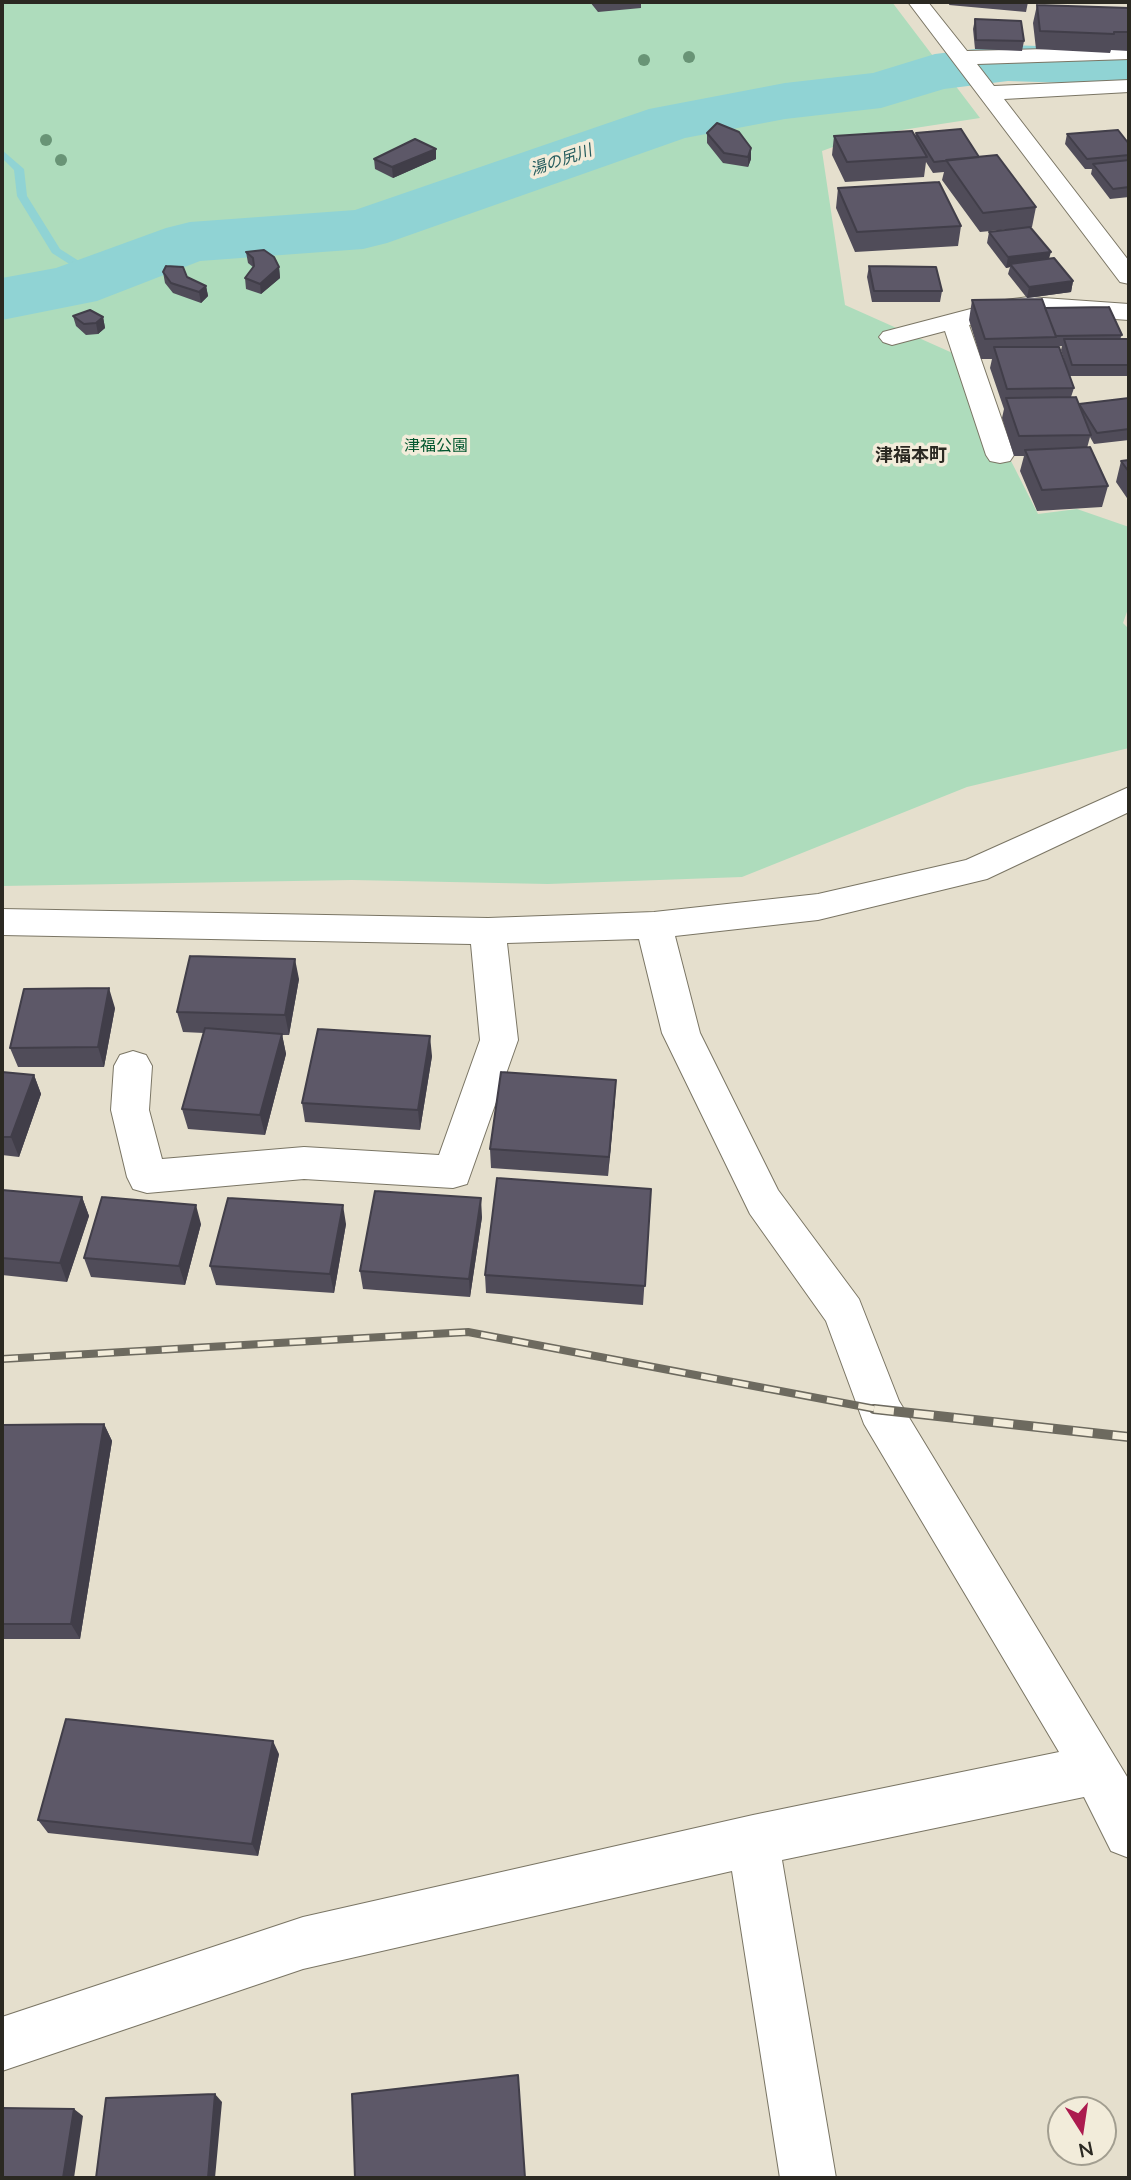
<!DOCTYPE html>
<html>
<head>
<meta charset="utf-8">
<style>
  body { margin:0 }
  #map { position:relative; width:1131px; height:2180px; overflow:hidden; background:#e5dfcd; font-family:Lato,sans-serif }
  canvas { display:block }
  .frame { position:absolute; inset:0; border:4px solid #2b2922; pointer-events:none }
  .north { position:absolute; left:1047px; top:2096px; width:70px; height:70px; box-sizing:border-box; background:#f2ecda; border:2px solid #a29e90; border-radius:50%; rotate:168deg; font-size:19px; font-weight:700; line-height:28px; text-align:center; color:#2b2922 }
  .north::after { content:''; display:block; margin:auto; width:24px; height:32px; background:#ac1b4f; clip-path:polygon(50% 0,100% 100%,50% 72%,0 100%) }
</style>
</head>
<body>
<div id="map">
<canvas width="1131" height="2180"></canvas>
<div class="frame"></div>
<div class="north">N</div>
</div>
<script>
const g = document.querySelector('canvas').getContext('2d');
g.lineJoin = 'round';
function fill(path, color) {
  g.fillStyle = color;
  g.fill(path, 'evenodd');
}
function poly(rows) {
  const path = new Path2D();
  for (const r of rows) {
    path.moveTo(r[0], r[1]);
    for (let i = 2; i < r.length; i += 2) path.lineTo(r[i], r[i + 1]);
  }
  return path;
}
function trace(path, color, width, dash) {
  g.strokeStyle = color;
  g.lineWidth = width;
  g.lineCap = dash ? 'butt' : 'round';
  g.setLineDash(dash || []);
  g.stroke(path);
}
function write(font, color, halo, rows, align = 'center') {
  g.font = font + ' Lato,"Noto Sans JP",sans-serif';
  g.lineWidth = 7;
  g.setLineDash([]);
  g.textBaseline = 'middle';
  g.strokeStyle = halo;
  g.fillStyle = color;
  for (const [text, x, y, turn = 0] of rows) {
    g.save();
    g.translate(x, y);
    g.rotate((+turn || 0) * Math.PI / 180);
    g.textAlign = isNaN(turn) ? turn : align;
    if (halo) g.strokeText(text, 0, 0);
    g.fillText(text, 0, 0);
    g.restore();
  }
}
fill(poly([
  [2,2,892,2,980,118,863,136,822,151,845,305,957,355,1038,514,1077,509,1129,527,1129,606,1123,623,1129,629,1129,748,967,787,742,877,548,884,352,880,2,886]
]), '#aedcbc');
fill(poly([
  [2,150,24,169,27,196,60,249,101,275,101,279,93,279,52,253,17,196,14,170,2,158,2,150]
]), '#90d3d4');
fill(poly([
  [1008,45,1129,49,1129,85,1008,81,944,89,881,108,785,119,685,138,387,243,363,249,200,261,97,301,2,320,2,278,56,268,166,228,190,222,355,210,649,109,785,83,873,73,935,54,1008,45]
]), '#90d3d4');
const minor = poly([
  [908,2,928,2,967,51,1129,47,1129,59,977,64,994,86,1129,80,1129,92,1004,99,1129,261,1129,284,1120,282,908,2],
  [1029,297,1129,304,1129,320,1029,313,969,325,1014,455,1010,461,1000,463,990,461,986,455,945,331,892,345,883,342,879,337,883,332,1005,300,1029,297],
  [1129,787,1129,812,987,879,818,920,675,936,700,1033,778,1190,859,1299,899,1401,1129,1780,1129,1858,1111,1851,1084,1797,782,1860,836,2178,780,2178,732,1871,303,1969,2,2071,2,2017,303,1917,753,1815,1059,1752,864,1424,826,1321,750,1214,662,1033,639,939,507,943,518,1040,467,1184,453,1188,304,1179,147,1193,133,1189,127,1177,111,1110,114,1066,120,1055,133,1051,146,1055,152,1066,149,1110,162,1159,304,1147,439,1155,480,1040,471,944,2,935,2,909,488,918,654,912,818,894,966,860,1129,787]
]);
trace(minor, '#7a7564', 2);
fill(minor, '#fff');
const railFar1 = poly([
  [2,1359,468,1332,886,1411]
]);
const rail = poly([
  [874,1409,1129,1437]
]);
trace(railFar1, '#6d6a5f', 8);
trace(rail, '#6d6a5f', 10);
trace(railFar1, '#f2ecda', 5, [16]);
trace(rail, '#f2ecda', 7, [20]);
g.fillStyle = '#699476';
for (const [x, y] of [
  [689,57],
  [644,60],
  [46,140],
  [61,160]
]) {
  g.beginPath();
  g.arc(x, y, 6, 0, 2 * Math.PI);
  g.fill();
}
fill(poly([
  [590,2,641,2,641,8,598,12],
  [950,2,1028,2,1026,12,949,5],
  [1037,5,1129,8,1129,51,1111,50,1110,53,1036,49,1033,23],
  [975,19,1024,41,1022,51,975,49,973,29],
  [707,133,751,159,748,167,723,163,707,143],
  [916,133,979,157,1036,207,1032,227,1030,227,1049,259,1073,281,1071,292,1027,298,1008,274,1010,267,1006,268,987,243,989,232,1022,228,980,232,942,180,944,172,933,173,926,162,924,177,845,182,832,155,834,136,915,136],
  [1067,134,1129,144,1129,197,1110,199,1091,174,1092,169,1085,169,1065,144],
  [374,159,436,159,393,178,375,169],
  [838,188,961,226,958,246,855,252,836,208],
  [246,252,279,267,280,278,261,294,246,289,245,278,253,267,248,263],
  [869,266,942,291,940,302,872,302,867,277],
  [163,272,187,277,206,286,208,296,201,303,173,293,165,283],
  [972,300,1045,308,1122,335,1120,339,1129,341,1129,376,1069,376,1074,388,1071,397,1079,404,1129,398,1129,440,1094,444,1090,437,1087,448,1108,486,1102,507,1037,511,1020,471,1024,456,1014,456,1002,418,1004,409,990,368,992,359,981,359,969,320],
  [1062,346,1061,350,1069,375,1054,347],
  [73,316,103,317,105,328,98,334,86,335,76,326],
  [1129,460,1129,501,1116,482,1121,461],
  [299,979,289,1035,282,1035,286,1054,265,1135,188,1129,182,1109,204,1033,183,1032,177,1012],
  [115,1008,104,1067,18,1067,10,1048],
  [432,1056,420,1130,305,1122,302,1103],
  [2,1072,34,1075,41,1094,19,1157,2,1155],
  [615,1099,608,1176,491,1168,490,1149],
  [651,1189,643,1305,486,1293,485,1275],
  [2,1190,82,1197,89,1216,67,1282,2,1275],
  [482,1217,470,1297,363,1289,360,1271],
  [201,1224,185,1285,91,1277,84,1258],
  [346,1224,334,1293,216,1285,210,1266],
  [104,1424,112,1441,80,1639,2,1639,2,1425],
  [279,1754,258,1856,48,1833,38,1820]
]), '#504c59');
fill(poly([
  [751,148,751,159,748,167,748,157],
  [436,149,436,159,393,178,392,167],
  [1051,252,1048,262,1010,264,1010,267,1006,268,1008,257],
  [279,267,280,278,261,294,260,284],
  [1073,281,1071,292,1027,298,1029,287],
  [206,286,208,296,201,303,199,292],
  [103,317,105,328,98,334,96,323],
  [295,959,299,979,289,1035,285,1015],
  [109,988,115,1008,104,1067,98,1047],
  [282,1034,286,1054,265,1135,260,1115],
  [430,1036,432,1056,420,1130,418,1110],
  [34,1075,41,1094,19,1157,11,1137],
  [616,1080,615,1099,608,1176,609,1157],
  [82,1197,89,1216,67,1282,60,1263],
  [481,1198,482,1217,470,1297,469,1279],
  [196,1205,201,1224,185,1285,179,1266],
  [343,1205,346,1224,334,1293,330,1274],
  [104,1424,112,1441,80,1639,71,1624],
  [273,1741,279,1754,258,1856,252,1844],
  [215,2094,222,2102,215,2178,208,2178],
  [74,2109,83,2116,74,2178,63,2178]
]), '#413e49');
const building = poly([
  [1037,5,1129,8,1129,32,1114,32,1114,34,1040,31,1037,5],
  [975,19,1021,21,1024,41,976,40,975,19],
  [717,123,739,132,751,148,748,157,724,153,707,133,717,123],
  [961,129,979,157,934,162,916,133,961,129],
  [1118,130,1129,144,1129,155,1087,159,1067,134,1118,130],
  [912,131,927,157,847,162,834,136,912,131],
  [415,139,436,149,392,167,374,159,415,139],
  [997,155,1036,207,983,213,946,160,997,155],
  [1129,160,1129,187,1113,189,1093,164,1129,160],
  [939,182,961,226,857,232,838,188,939,182],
  [1030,227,1051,252,1008,257,989,232,1030,227],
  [264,250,274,257,279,267,260,284,245,278,254,266,253,258,246,252,264,250],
  [1054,258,1073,281,1029,287,1010,264,1054,258],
  [166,266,183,267,187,277,206,286,199,292,171,283,163,272,166,266],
  [869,266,936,267,942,291,874,291,869,266],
  [1042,299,1056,337,985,339,972,300,1042,299],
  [1109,307,1122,335,1056,336,1045,308,1109,307],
  [90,310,103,317,96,323,84,324,73,316,90,310],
  [1064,339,1129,339,1129,365,1072,365,1064,339],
  [994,347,1059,347,1074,388,1007,389,994,347],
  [1076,397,1091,435,1019,436,1006,398,1076,397],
  [1129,398,1129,429,1097,433,1079,404,1129,398],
  [1090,447,1108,486,1042,490,1025,450,1090,447],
  [1129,460,1129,472,1121,461,1129,460],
  [190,956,295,959,285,1015,177,1012,190,956],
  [109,988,98,1047,10,1048,24,989,109,988],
  [205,1028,282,1034,260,1115,182,1109,205,1028],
  [318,1029,430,1036,418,1110,302,1103,318,1029],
  [2,1072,34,1075,11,1137,2,1137,2,1072],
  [501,1072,616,1080,609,1157,490,1149,501,1072],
  [497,1178,651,1189,645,1286,485,1275,497,1178],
  [2,1190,82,1197,60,1263,2,1258,2,1190],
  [375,1191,481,1198,469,1279,360,1271,375,1191],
  [102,1197,196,1205,179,1266,84,1258,102,1197],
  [228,1198,343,1205,330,1274,210,1266,228,1198],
  [104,1424,71,1624,2,1624,2,1425,104,1424],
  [66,1719,273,1741,252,1844,38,1820,66,1719],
  [518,2075,525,2178,355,2178,352,2094,518,2075],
  [215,2094,208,2178,96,2178,106,2098,215,2094],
  [2,2108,74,2109,63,2178,2,2178,2,2108]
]);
fill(building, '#5d5868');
trace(building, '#413e49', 2);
write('italic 16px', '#235b5c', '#f2ecda', [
  ["湯の尻川",561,160,-19]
]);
write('16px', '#03572f', '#f2ecda', [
  ["津福公園",436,446]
]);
write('bold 18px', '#2b2922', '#f2ecda', [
  ["津福本町",911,455]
]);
</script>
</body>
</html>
